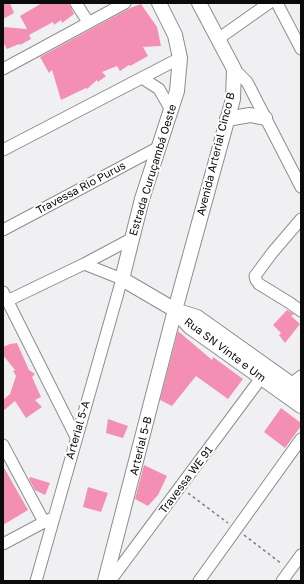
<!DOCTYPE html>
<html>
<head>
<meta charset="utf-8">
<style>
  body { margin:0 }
  #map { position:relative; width:304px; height:584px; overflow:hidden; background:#f0f0f2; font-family:"Golos Text",sans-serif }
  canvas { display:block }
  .frame { position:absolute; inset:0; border:4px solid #0b0b0c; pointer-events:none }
</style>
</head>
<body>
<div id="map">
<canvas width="304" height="584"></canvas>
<div class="frame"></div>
</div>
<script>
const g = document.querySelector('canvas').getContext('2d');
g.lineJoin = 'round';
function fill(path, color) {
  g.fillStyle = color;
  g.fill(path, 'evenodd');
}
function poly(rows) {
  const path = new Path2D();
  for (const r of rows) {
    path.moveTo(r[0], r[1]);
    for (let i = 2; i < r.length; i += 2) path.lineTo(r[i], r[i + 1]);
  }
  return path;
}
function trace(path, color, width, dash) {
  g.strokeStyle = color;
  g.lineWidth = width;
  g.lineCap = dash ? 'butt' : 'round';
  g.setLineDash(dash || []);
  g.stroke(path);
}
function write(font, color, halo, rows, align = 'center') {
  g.font = font + ' "Golos Text",sans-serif';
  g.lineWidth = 4;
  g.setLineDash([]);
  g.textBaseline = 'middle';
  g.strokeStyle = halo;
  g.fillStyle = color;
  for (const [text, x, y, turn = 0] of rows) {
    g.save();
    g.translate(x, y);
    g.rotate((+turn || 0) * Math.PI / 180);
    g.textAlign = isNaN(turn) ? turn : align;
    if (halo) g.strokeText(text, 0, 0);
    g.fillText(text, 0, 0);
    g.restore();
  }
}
fill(poly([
  [3,3,10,3,14,13,3,19],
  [42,3,69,3,74,14,62,23,61,20,54,25,53,22,29,35,31,39,20,45,19,44,7,49,3,42,3,27,27,29,20,16],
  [141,4,157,27,161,46,143,47,148,56,130,66,129,65,120,71,117,66,102,72,106,76,98,82,97,80,87,89,86,88,61,100,52,70,49,73,40,57,130,8],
  [287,310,294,314,291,316,300,324,285,343,279,335,281,333,273,325],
  [178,331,212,360,213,357,243,379,228,399,196,376,172,406,160,400],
  [17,343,29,370,35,374,32,377,41,397,35,400,42,407,26,418,15,401,3,411,3,400,10,394,16,376,13,371,15,370,3,355,3,347,10,344],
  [281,408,301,423,301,426,285,448,264,432],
  [108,419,128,426,123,438,106,433],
  [144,465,167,476,158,495,148,506,135,499],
  [3,466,28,510,3,525],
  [30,477,50,483,45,495,35,490,29,479],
  [88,487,108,493,101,512,83,507]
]), '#f38fb2');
const minor = poly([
  [76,3,88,22],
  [277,3,301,49],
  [218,39,269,3],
  [3,69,125,3],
  [234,69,247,82,301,187],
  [142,78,159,89,171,110],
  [3,150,180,58],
  [301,219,272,253,255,276,256,280,259,284,290,303,301,311],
  [3,230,159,147],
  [3,292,76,437],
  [7,301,84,264,131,239],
  [291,384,301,376],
  [3,445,44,522],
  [3,544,50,519],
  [36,581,122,279,84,264],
  [110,581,261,378],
  [199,581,301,439],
  [282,581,301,555]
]);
const major = poly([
  [159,3,175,35,180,58,177,91,142,199,122,279,175,310,197,317,301,391],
  [227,119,250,115,265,118],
  [176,312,190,327,301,406],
  [105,581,175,310,233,99,234,69,199,3]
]);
trace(minor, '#8c8d8f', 13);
trace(major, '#8c8d8f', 16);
trace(poly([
  [188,493,228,523],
  [244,535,282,564]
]), '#7d7d7f', 1.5, [3, 3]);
trace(minor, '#fff', 11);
trace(major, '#fff', 14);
write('11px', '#0b0b0c', '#fff', [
  ["Avenida Arterial Cinco B",216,154,-76],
  ["Estrada Curuçambá Oeste",153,170,-73],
  ["Travessa Rio Purus",81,188,-28],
  ["Rua SN Vinte e Um",225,350,37],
  ["Arterial 5-A",78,430,-74],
  ["Arterial 5-B",141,446,-76],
  ["Travessa WE 91",186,480,-53]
]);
</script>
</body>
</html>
